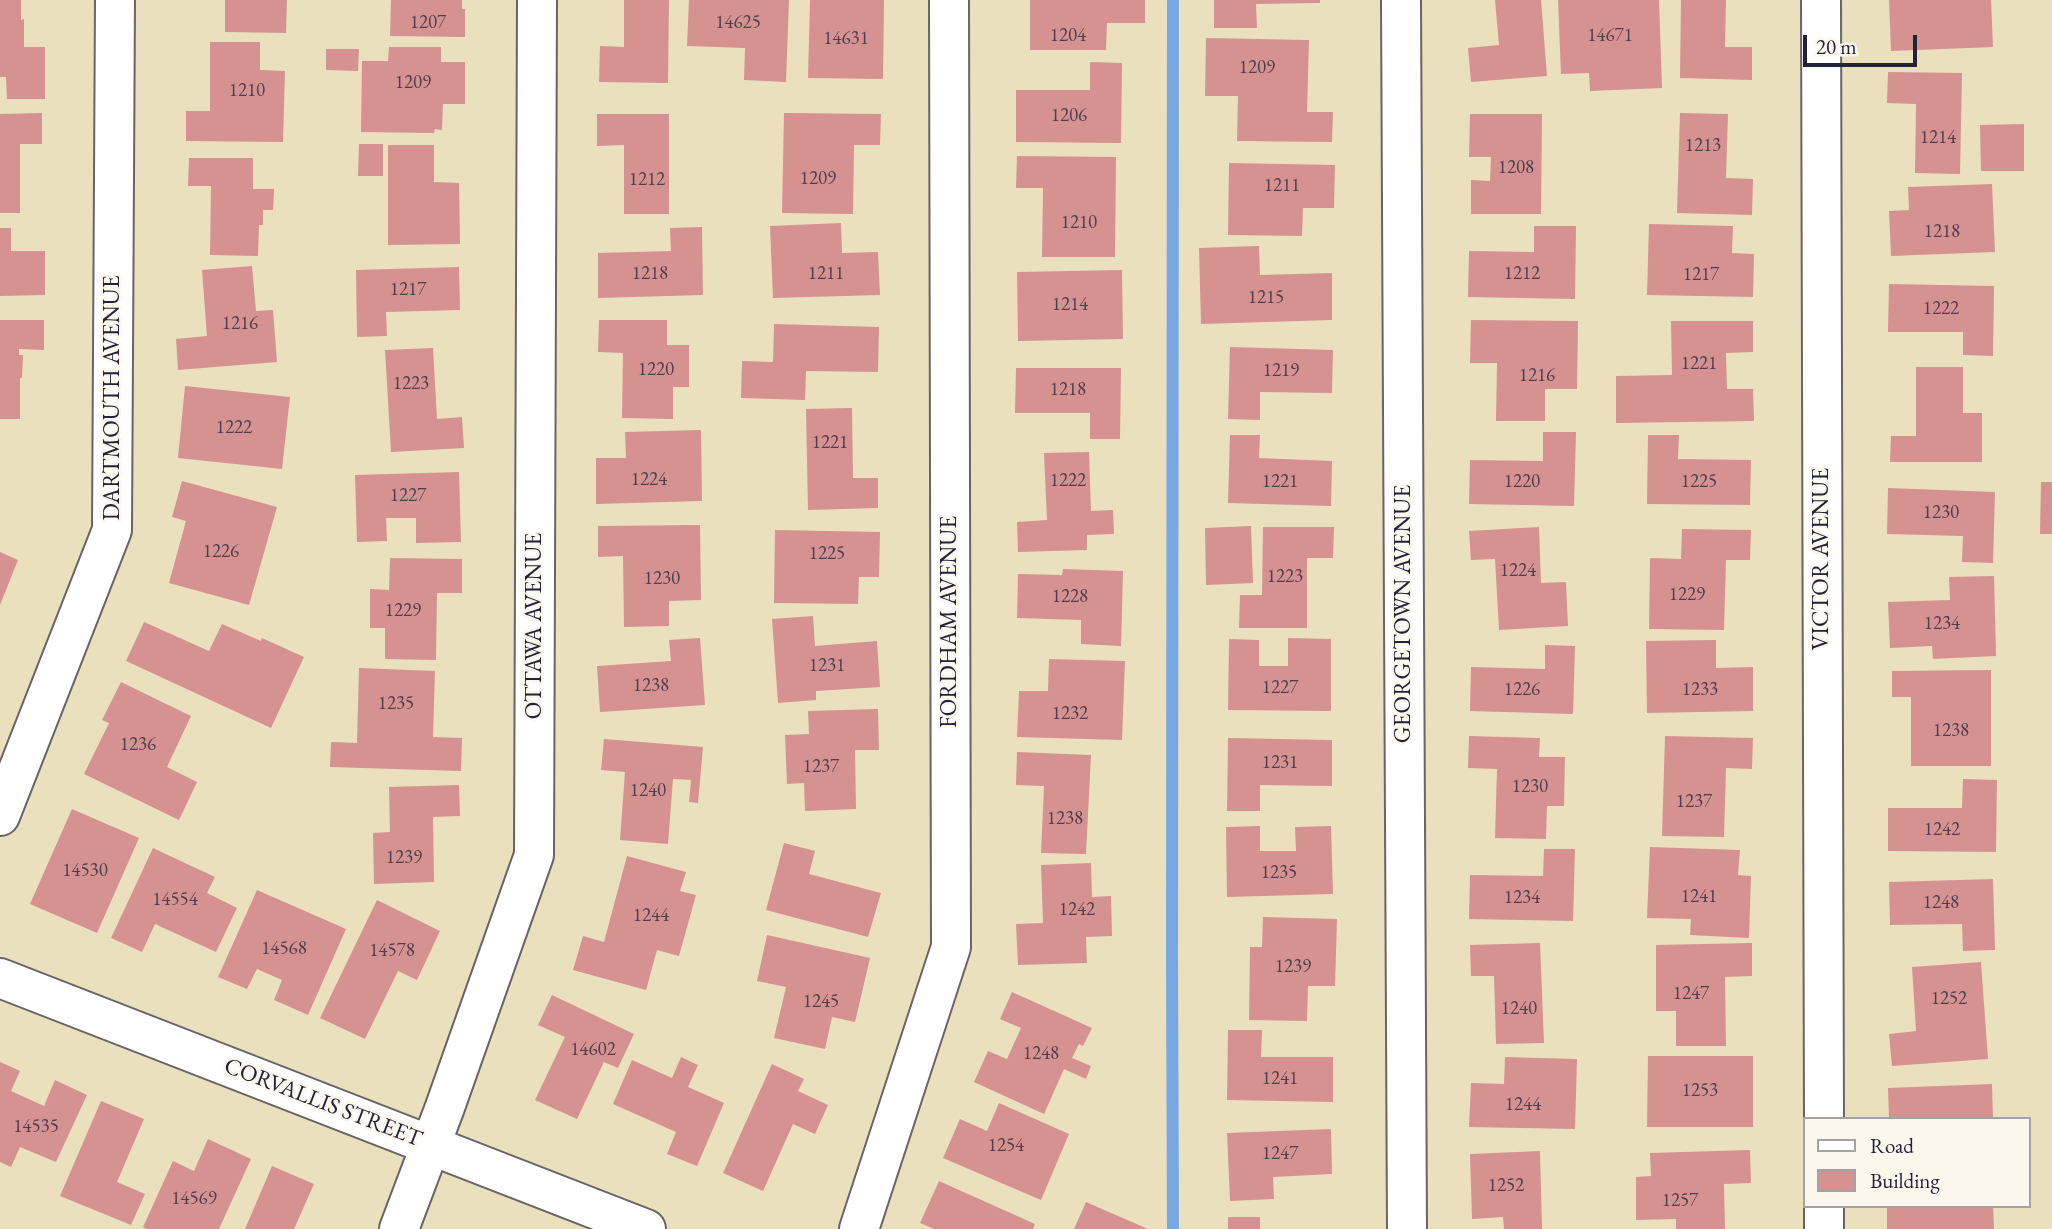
<!DOCTYPE html>
<html>
<head>
<meta charset="utf-8">
<style>
  body { margin:0 }
  #map { position:relative; width:2052px; height:1229px; overflow:hidden; background:#eae0bd; font-family:"EB Garamond",serif }
  canvas { display:block }
  .legend { position:absolute; left:1803px; top:1117px; width:228px; height:91px; box-sizing:border-box; background:#fbf7ec; border:2px solid #a4a2a5; margin:0; padding:9px 12px; list-style:none; font-size:21px; color:#22223b }
  .legend li { display:flex; align-items:center; gap:14px; height:35px }
  .legend b { width:35px; border:2px solid #a4a2a5 }
  .scale { position:absolute; left:1803px; top:35px; width:114px; height:32px; box-sizing:border-box; border:4px solid #22223b; border-top:0; padding-left:9px; font-size:21px; line-height:24px; white-space:nowrap; color:#22223b; -webkit-text-stroke:5px #fbf7ec; paint-order:stroke }
</style>
</head>
<body>
<div id="map">
<canvas width="2052" height="1229"></canvas>
<ul class="legend">
<li><b style="height:9px;background:#fff"></b>Road</li>
<li><b style="height:19px;background:#d69290"></b>Building</li>
</ul>
<div class="scale">20 m</div>
</div>
<script>
const g = document.querySelector('canvas').getContext('2d');
g.lineJoin = 'round';
function poly(rows) {
  const path = new Path2D();
  for (const r of rows) {
    path.moveTo(r[0], r[1]);
    for (let i = 2; i < r.length; i += 2) path.lineTo(r[i], r[i + 1]);
  }
  return path;
}
function trace(path, color, width, dash) {
  g.strokeStyle = color;
  g.lineWidth = width;
  g.lineCap = dash ? 'butt' : 'round';
  g.setLineDash(dash || []);
  g.stroke(path);
}
function fill(path, color) {
  g.fillStyle = color;
  g.fill(path, 'evenodd');
}
function write(font, color, halo, rows, align = 'center') {
  g.font = font + ' "EB Garamond",serif';
  g.lineWidth = 5;
  g.setLineDash([]);
  g.textBaseline = 'middle';
  g.strokeStyle = halo;
  g.fillStyle = color;
  for (const [text, x, y, turn = 0] of rows) {
    g.save();
    g.translate(x, y);
    g.rotate((+turn || 0) * Math.PI / 180);
    g.textAlign = isNaN(turn) ? turn : align;
    if (halo) g.strokeText(text, 0, 0);
    g.fillText(text, 0, 0);
    g.restore();
  }
}
trace(poly([
  [1173,1229,1172,952,1173,0]
]), '#77a8e2', 12);
fill(poly([
  [0,0,21,0,21,20,24,19,24,47,45,47,45,99,7,99,6,77,0,77],
  [225,0,287,0,286,33,225,32],
  [391,0,462,0,462,9,465,9,465,37,390,36],
  [624,0,669,0,668,83,599,82,600,46,624,47],
  [689,0,789,0,786,82,744,80,745,48,687,46],
  [810,0,884,0,883,79,808,78],
  [1030,0,1145,0,1145,23,1107,23,1106,50,1030,50],
  [1214,0,1320,0,1320,3,1256,4,1257,28,1214,28],
  [1495,0,1541,0,1547,76,1471,82,1468,48,1499,45],
  [1558,0,1659,0,1662,88,1590,91,1589,73,1561,74],
  [1681,0,1726,0,1725,47,1752,47,1752,80,1680,78],
  [1889,0,1991,0,1993,47,1891,51],
  [1206,38,1309,40,1307,112,1333,112,1332,142,1237,141,1238,96,1205,96],
  [210,42,260,42,260,70,285,71,283,142,186,141,186,111,210,111],
  [389,47,441,47,441,62,465,62,465,104,443,104,442,130,435,129,434,133,361,132,362,61,388,61],
  [326,49,359,49,358,71,326,70],
  [1090,62,1122,63,1121,143,1016,142,1016,90,1090,90],
  [1888,72,1962,73,1960,174,1915,173,1916,104,1887,103],
  [42,113,42,144,20,144,20,213,0,213,0,114],
  [784,113,881,114,880,145,854,145,853,214,782,213],
  [1680,113,1728,114,1726,178,1753,179,1752,215,1677,213],
  [597,114,669,114,669,214,624,214,624,145,597,146],
  [1470,114,1542,114,1541,214,1471,214,1471,180,1490,181,1491,157,1469,157],
  [2024,124,2024,171,1981,171,1980,125],
  [359,144,383,144,383,176,358,176],
  [388,145,434,145,434,182,459,183,460,244,388,245],
  [1017,156,1116,157,1115,257,1042,257,1043,188,1016,188],
  [189,158,253,158,253,189,274,189,273,210,263,210,263,225,259,225,258,256,210,255,211,186,188,186],
  [1229,163,1335,165,1334,208,1303,208,1302,236,1228,235],
  [1992,184,1995,252,1891,256,1889,211,1909,210,1908,187],
  [841,223,842,253,878,252,880,295,773,298,770,226],
  [1649,224,1733,226,1732,253,1754,254,1753,297,1647,295],
  [1534,226,1576,226,1575,299,1468,297,1469,251,1534,252],
  [702,227,703,295,598,298,598,253,671,251,670,228],
  [0,228,11,228,11,251,45,251,45,295,0,296],
  [1259,246,1260,275,1332,273,1332,320,1201,324,1199,248],
  [252,266,256,311,273,310,277,362,178,370,176,339,207,336,202,270],
  [459,267,460,310,386,312,387,336,357,337,356,270],
  [1122,270,1123,339,1018,341,1017,272],
  [1889,284,1994,286,1993,356,1963,355,1963,332,1888,332],
  [0,320,44,320,44,350,19,349,19,355,23,355,22,378,20,378,20,419,0,419],
  [599,320,667,320,667,345,689,345,689,387,673,387,673,419,622,418,623,353,598,352],
  [1471,320,1578,321,1577,389,1545,389,1545,421,1496,421,1497,363,1470,363],
  [1671,321,1753,321,1753,352,1726,353,1727,389,1753,389,1754,421,1616,423,1616,376,1672,375],
  [774,324,879,327,878,372,806,371,805,400,741,398,742,361,773,362],
  [1230,347,1333,350,1332,393,1260,392,1260,420,1228,419],
  [433,348,437,419,462,417,464,448,391,452,385,350],
  [1916,367,1963,367,1963,413,1982,413,1982,462,1890,462,1891,436,1916,436],
  [1016,368,1121,368,1120,439,1090,439,1090,413,1015,413],
  [185,386,290,397,282,469,178,458],
  [852,408,853,478,878,478,878,508,808,510,806,409],
  [701,430,702,501,596,504,596,458,626,458,625,432],
  [1543,432,1576,432,1574,506,1469,504,1470,460,1543,461],
  [1230,435,1260,435,1259,458,1332,461,1331,506,1228,503],
  [1648,435,1679,435,1678,459,1751,460,1750,505,1647,504],
  [1089,452,1091,511,1113,510,1114,534,1087,535,1087,550,1018,552,1017,522,1047,520,1044,453],
  [459,472,461,542,416,543,416,518,386,518,387,541,357,542,355,475],
  [182,481,277,507,249,605,169,583,186,521,172,517],
  [2041,482,2052,482,2052,534,2040,534],
  [1888,488,1995,492,1993,563,1962,562,1963,536,1887,534],
  [700,525,701,600,669,601,669,626,624,627,623,556,598,557,598,526],
  [1251,526,1253,583,1206,585,1205,528],
  [1263,527,1334,527,1333,558,1307,558,1307,628,1239,628,1240,595,1262,595],
  [1539,527,1541,583,1566,582,1568,626,1499,630,1495,559,1471,560,1469,531],
  [1682,529,1751,530,1750,560,1726,560,1724,630,1649,629,1650,558,1681,559],
  [775,530,880,532,879,577,859,577,858,604,774,603],
  [0,552,18,560,0,605],
  [390,558,462,559,462,593,437,593,436,660,385,659,385,628,370,628,370,589,389,590],
  [1063,569,1123,571,1121,646,1081,644,1081,620,1017,618,1018,574,1062,575],
  [1994,576,1996,656,1933,659,1932,646,1890,648,1888,602,1950,600,1949,577],
  [813,616,815,646,877,641,880,687,816,691,816,700,778,703,772,619],
  [144,622,209,651,222,624,261,641,262,638,304,657,271,728,126,661],
  [700,638,705,705,600,712,597,666,671,661,669,640],
  [1288,638,1331,639,1331,711,1228,710,1229,639,1259,640,1259,666,1288,666],
  [1716,640,1716,668,1753,667,1753,711,1647,713,1646,641],
  [1545,645,1575,646,1573,714,1470,711,1471,667,1545,669],
  [1049,659,1125,661,1122,740,1017,737,1019,691,1048,691],
  [359,668,435,671,433,737,462,738,461,771,330,767,331,742,357,743],
  [1991,670,1991,766,1911,766,1911,697,1892,697,1892,671],
  [121,682,191,716,167,767,197,782,179,820,84,774,109,723,102,720],
  [878,709,879,750,855,750,856,809,805,811,804,783,787,784,785,735,809,734,808,711],
  [1469,736,1540,738,1539,757,1565,757,1564,806,1547,806,1546,839,1495,838,1497,769,1468,768],
  [1665,736,1753,738,1752,769,1726,768,1724,837,1662,836],
  [1228,738,1332,740,1332,786,1260,785,1260,811,1227,811],
  [604,739,703,747,698,803,689,802,691,780,673,779,668,844,620,840,625,772,601,770],
  [1017,752,1091,755,1086,854,1041,853,1044,786,1016,785],
  [1963,779,1997,780,1996,852,1888,851,1888,808,1962,808],
  [459,785,460,816,433,817,434,882,374,884,373,833,390,832,389,787],
  [72,809,139,838,97,933,30,904],
  [1260,826,1260,851,1296,851,1295,827,1331,826,1333,894,1227,897,1226,827],
  [784,843,815,851,809,874,881,893,868,937,766,910],
  [1650,847,1740,850,1738,875,1751,876,1749,938,1690,935,1691,919,1647,918],
  [153,848,215,877,207,893,237,908,216,952,155,924,142,952,111,938],
  [1544,849,1575,849,1573,921,1469,919,1470,875,1543,876],
  [627,856,686,872,680,891,696,895,679,956,657,950,646,990,573,970,583,936,604,942],
  [1091,863,1092,897,1111,896,1112,936,1086,937,1087,963,1018,965,1016,924,1043,923,1041,865],
  [1993,879,1995,950,1963,951,1962,924,1890,925,1889,882],
  [257,890,346,929,308,1015,274,1000,282,980,257,969,247,989,218,977],
  [377,900,440,931,417,980,398,971,365,1039,320,1018],
  [1263,917,1337,919,1335,986,1308,986,1307,1021,1249,1020,1250,947,1262,947],
  [767,935,870,958,855,1022,832,1017,825,1049,774,1038,786,987,757,981],
  [1540,943,1544,1043,1496,1044,1494,976,1471,976,1470,945],
  [1752,943,1752,976,1725,977,1726,1046,1676,1046,1676,1011,1656,1011,1656,945],
  [1981,962,1988,1059,1892,1066,1889,1034,1916,1031,1912,967],
  [1012,992,1092,1028,1083,1046,1079,1044,1072,1058,1091,1066,1086,1079,1064,1069,1044,1114,974,1082,988,1051,1007,1059,1021,1028,1000,1019],
  [552,995,634,1034,618,1068,604,1062,577,1119,535,1100,565,1037,538,1025],
  [1228,1030,1262,1030,1261,1057,1333,1057,1333,1102,1227,1100],
  [1648,1056,1753,1056,1753,1127,1647,1127],
  [681,1057,698,1065,688,1087,724,1103,697,1166,667,1154,676,1132,613,1104,632,1060,672,1078],
  [1505,1057,1577,1059,1575,1129,1469,1127,1471,1083,1504,1084],
  [0,1062,20,1071,11,1091,44,1106,55,1080,87,1095,56,1162,20,1147,11,1167,0,1162],
  [772,1064,804,1079,798,1091,828,1105,815,1134,793,1124,763,1191,723,1173],
  [1992,1084,1993,1119,1889,1119,1888,1088],
  [101,1101,144,1119,117,1182,145,1194,131,1225,60,1196],
  [999,1103,1069,1134,1041,1200,943,1158,960,1119,987,1131],
  [1331,1129,1332,1174,1273,1177,1274,1199,1230,1201,1227,1133],
  [208,1139,251,1159,219,1229,147,1229,143,1227,173,1161,194,1171],
  [1750,1150,1751,1183,1724,1184,1725,1229,1676,1229,1676,1219,1636,1220,1636,1177,1651,1176,1650,1153],
  [1540,1151,1542,1229,1504,1229,1503,1217,1472,1219,1470,1154],
  [272,1166,314,1184,294,1229,245,1229],
  [939,1181,1035,1224,1033,1229,934,1229,920,1223],
  [1086,1202,1148,1229,1074,1229],
  [1887,1206,1993,1206,1994,1229,1887,1229],
  [1228,1217,1260,1217,1260,1229,1228,1229]
]), '#d69290');
const street = poly([
  [1401,0,1407,1229],
  [1821,0,1824,1119],
  [0,816,112,530,115,0],
  [0,978,646,1229],
  [1824,1206,1824,1229],
  [399,1229,445,1107,534,855,537,0],
  [859,1229,951,947,949,0]
]);
trace(street, '#686468', 42);
trace(street, '#fff', 38);
write('19px', '#4f3e50', null, [
  ["1207",428,23],
  ["14625",738,23],
  ["1204",1068,36],
  ["14671",1610,36],
  ["14631",846,39],
  ["1209",1257,68],
  ["1209",413,83],
  ["1210",247,91],
  ["1206",1069,116],
  ["1214",1938,138],
  ["1213",1703,146],
  ["1208",1516,168],
  ["1209",818,179],
  ["1212",647,180],
  ["1211",1282,186],
  ["1210",1079,223],
  ["1218",1942,232],
  ["1218",650,274],
  ["1211",826,274],
  ["1212",1522,274],
  ["1217",1701,275],
  ["1217",408,290],
  ["1215",1266,298],
  ["1214",1070,305],
  ["1222",1941,309],
  ["1216",240,324],
  ["1221",1699,364],
  ["1220",656,370],
  ["1219",1281,371],
  ["1216",1537,376],
  ["1223",411,384],
  ["1218",1068,390],
  ["1222",234,428],
  ["1221",830,443],
  ["1224",649,480],
  ["1222",1068,481],
  ["1221",1280,482],
  ["1220",1522,482],
  ["1225",1699,482],
  ["1227",408,496],
  ["1230",1941,513],
  ["1226",221,552],
  ["1225",827,554],
  ["1224",1518,571],
  ["1223",1285,577],
  ["1230",662,579],
  ["1229",1687,595],
  ["1228",1070,597],
  ["1229",403,611],
  ["1234",1942,624],
  ["1231",827,666],
  ["1238",651,686],
  ["1227",1280,688],
  ["1226",1522,690],
  ["1233",1700,690],
  ["1235",396,704],
  ["1232",1070,714],
  ["1238",1951,731],
  ["1236",138,745],
  ["1231",1280,763],
  ["1237",821,767],
  ["1230",1530,787],
  ["1240",648,791],
  ["1237",1694,802],
  ["1238",1065,819],
  ["1242",1942,830],
  ["1239",404,858],
  ["14530",85,871],
  ["1235",1279,873],
  ["1241",1699,897],
  ["1234",1522,898],
  ["14554",175,900],
  ["1248",1941,903],
  ["1242",1077,910],
  ["1244",651,916],
  ["14568",284,949],
  ["14578",392,951],
  ["1239",1293,967],
  ["1247",1691,994],
  ["1252",1949,999],
  ["1245",821,1002],
  ["1240",1519,1009],
  ["14602",593,1050],
  ["1248",1041,1054],
  ["1241",1280,1079],
  ["1253",1700,1091],
  ["1244",1523,1105],
  ["14535",36,1127],
  ["1254",1006,1146],
  ["1247",1280,1154],
  ["1252",1506,1186],
  ["14569",194,1199],
  ["1257",1680,1201]
]);
write('23px', '#22223b', '#fbf7ec', [
  ["DARTMOUTH AVENUE",113,398,-90],
  ["VICTOR AVENUE",1822,559,-90],
  ["GEORGETOWN AVENUE",1404,614,-90],
  ["FORDHAM AVENUE",950,622,-90],
  ["OTTAWA AVENUE",535,626,-90],
  ["CORVALLIS STREET",323,1103,21]
]);
</script>
</body>
</html>
